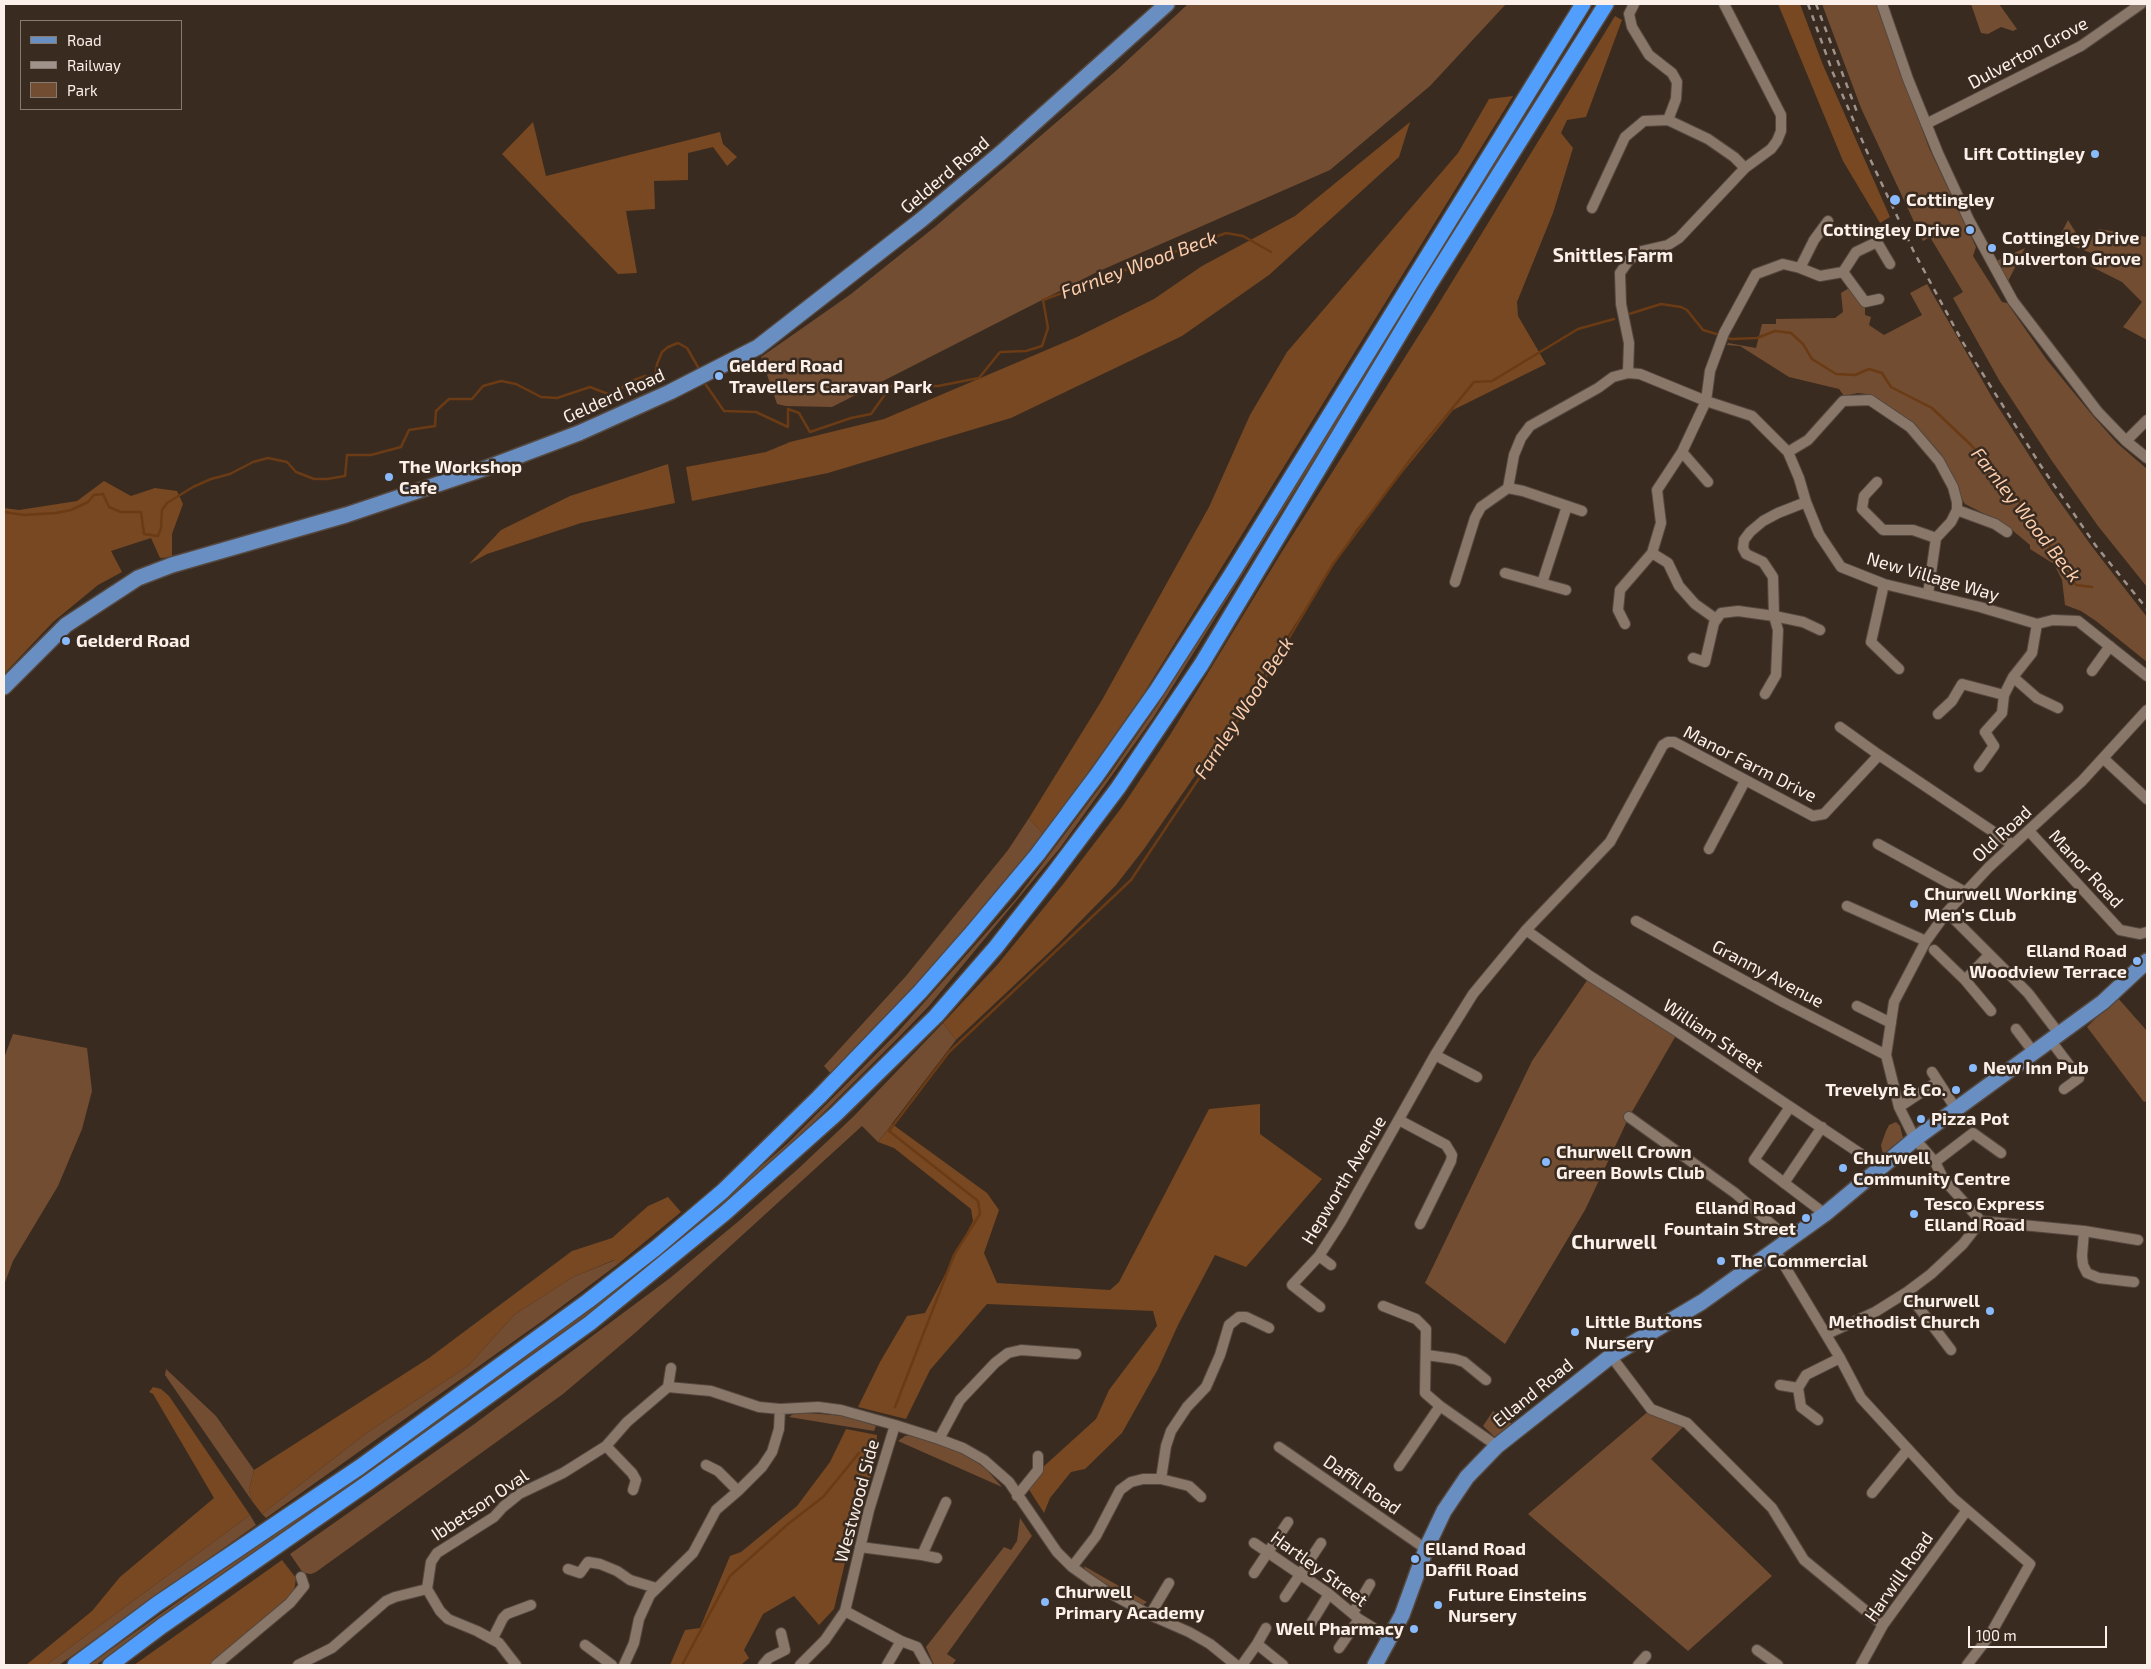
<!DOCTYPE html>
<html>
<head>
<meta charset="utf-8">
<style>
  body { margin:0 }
  #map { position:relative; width:2151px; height:1669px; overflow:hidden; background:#3a2b20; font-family:"Exo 2",sans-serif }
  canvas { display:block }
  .frame { position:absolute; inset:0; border:5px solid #fbf1ea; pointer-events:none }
  .legend { position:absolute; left:20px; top:20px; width:162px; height:90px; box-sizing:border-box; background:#3a2b20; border:1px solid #877a71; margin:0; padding:6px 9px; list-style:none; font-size:15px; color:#fbf1ea }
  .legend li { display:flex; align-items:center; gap:10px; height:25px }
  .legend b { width:25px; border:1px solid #877a71 }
  .scale { position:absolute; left:1968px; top:1626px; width:139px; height:22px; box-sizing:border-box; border:2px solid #fbf1ea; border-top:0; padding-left:6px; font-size:15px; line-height:18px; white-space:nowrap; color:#fbf1ea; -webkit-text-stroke:4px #3a2b20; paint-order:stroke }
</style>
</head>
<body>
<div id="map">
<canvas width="2151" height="1669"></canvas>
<div class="frame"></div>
<ul class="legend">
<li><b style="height:6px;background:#688ec2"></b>Road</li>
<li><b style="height:6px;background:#9f928a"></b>Railway</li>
<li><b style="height:14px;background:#724d31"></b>Park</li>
</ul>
<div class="scale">100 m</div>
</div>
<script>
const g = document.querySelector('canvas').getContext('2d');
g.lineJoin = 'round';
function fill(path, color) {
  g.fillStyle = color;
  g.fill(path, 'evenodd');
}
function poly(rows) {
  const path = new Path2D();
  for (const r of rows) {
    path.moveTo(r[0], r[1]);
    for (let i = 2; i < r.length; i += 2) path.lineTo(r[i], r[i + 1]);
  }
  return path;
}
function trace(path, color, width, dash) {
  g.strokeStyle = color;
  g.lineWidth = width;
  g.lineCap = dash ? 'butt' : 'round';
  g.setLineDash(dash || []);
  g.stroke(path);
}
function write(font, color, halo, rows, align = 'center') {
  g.font = font + ' "Exo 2",sans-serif';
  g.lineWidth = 5;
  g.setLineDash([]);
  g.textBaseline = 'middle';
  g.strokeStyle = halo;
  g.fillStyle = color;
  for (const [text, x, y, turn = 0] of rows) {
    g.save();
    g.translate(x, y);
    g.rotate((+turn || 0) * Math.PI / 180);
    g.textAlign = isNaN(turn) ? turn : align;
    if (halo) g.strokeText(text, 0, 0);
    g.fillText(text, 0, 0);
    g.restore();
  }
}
fill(poly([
  [1188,4,1506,4,1430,86,1330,170,1097,272,832,407,786,406,777,404,761,357,851,294,936,226,1117,70],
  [1822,4,1876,4,1929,148,1976,247,1973,256,2002,302,2007,303,2047,360,2093,416,2117,443,2147,469,2147,587,2098,526,2052,461,1999,380,1953,298,1963,292,1930,237,1923,241,1861,108],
  [1971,4,1999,4,2017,29,2013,31,2001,27,1988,34,1981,33],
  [2068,220,2081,241,2099,229,2147,237,2147,340,2123,327,2142,302,2122,282,2090,266,2096,255,2058,240],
  [2025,248,2005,287,1992,263],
  [1423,278,1425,281,1153,718,1060,848,929,1006,899,1037,790,1146,728,1200,610,1298,96,1665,89,1665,362,1471,726,1197,788,1143,897,1033,1016,899,1110,774,1157,706],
  [1927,284,1993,399,2052,491,2093,548,2147,617,2147,662,2096,621,2081,611,2065,605,2062,580,2054,564,2030,549,2030,545,2006,525,1965,504,1961,498,1958,485,1941,454,1913,423,1898,412,1872,395,1858,393,1844,396,1839,389,1789,377,1740,346,1727,345,1728,343,1756,348,1762,324,1776,324,1776,319,1835,318,1843,312,1841,293,1849,288,1860,303,1865,307,1865,315,1871,317,1869,325,1884,335,1922,315,1910,293],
  [1029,818,1044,835,984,910,916,988,832,1075,824,1066,906,976,1008,850],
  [1590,976,1678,1032,1629,1117,1585,1210,1505,1344,1425,1283,1532,1061],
  [2117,997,2147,1031,2147,1101,2144,1102,2087,1027],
  [943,1023,956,1040,878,1142,862,1126,635,1333,563,1394,316,1572,311,1574,303,1573,290,1554,473,1425,670,1278,740,1220,799,1168,854,1116],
  [13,1034,87,1048,92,1091,82,1129,58,1186,13,1261,4,1285,4,1058],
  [1896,1122,1900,1126,1903,1138,1883,1155,1881,1145,1886,1131,1889,1125],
  [615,1260,618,1264,545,1319,266,1518,262,1514,368,1432,468,1366,514,1315,573,1277],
  [166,1369,216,1416,254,1470,249,1490,252,1501,165,1375],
  [1651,1409,1687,1423,1651,1459,1772,1576,1688,1651,1528,1514],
  [1493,1411,1512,1424,1496,1438,1483,1426],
  [796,1412,845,1416,876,1426,874,1431,789,1417],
  [910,1435,954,1449,971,1458,986,1469,1002,1487,898,1441,905,1436],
  [250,1515,256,1525,59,1665,46,1665],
  [1020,1518,1032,1536,947,1654,956,1660,952,1665,934,1665,926,1647,1004,1547,1011,1550,1017,1541],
  [1084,1566,1147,1602,1143,1605,1139,1604,1093,1578,1086,1572]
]), '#724d31');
fill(poly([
  [1778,4,1800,4,1823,65,1890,217,1880,223,1843,161],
  [1615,16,1622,20,1586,117,1567,120,1561,133,1573,148,1553,213,1517,302,1518,316,1546,364,1453,410,1356,530,1233,721,1144,849,1116,885,1058,944,956,1040,943,1023,998,964,1064,883,1122,807,1170,735,1283,550,1436,308],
  [1513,96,1144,693,1044,835,1029,818,1102,700,1209,507,1250,415,1287,352,1458,153,1489,99],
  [533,122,546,176,720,132,723,144,737,157,727,166,713,147,688,153,688,180,654,181,655,209,626,211,637,273,618,274,502,154],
  [1410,122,1399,157,1269,275,1182,336,1011,418,828,473,692,501,686,467,766,452,790,442,884,419,1077,337,1154,299,1202,266,1295,216],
  [668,464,675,503,581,523,487,554,469,564,501,530,570,496],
  [104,481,131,496,155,488,177,491,183,504,172,534,172,557,160,558,151,538,111,551,122,572,98,585,53,622,4,674,4,508,19,510,77,501],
  [1260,1104,1260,1134,1322,1179,1246,1267,1215,1255,1178,1325,1158,1369,1122,1433,1085,1469,1071,1472,1050,1498,1044,1513,1028,1488,1043,1467,1096,1419,1109,1390,1157,1326,1153,1311,987,1304,930,1370,906,1419,858,1407,880,1362,907,1316,925,1313,973,1221,971,1209,894,1148,878,1142,892,1124,987,1193,999,1210,984,1253,997,1283,1110,1290,1119,1282,1209,1109],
  [668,1197,681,1212,618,1264,614,1260,573,1277,514,1315,468,1366,368,1432,262,1514,252,1501,249,1490,254,1470,429,1358,572,1251,612,1238,648,1206],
  [153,1387,161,1389,169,1396,250,1515,46,1665,26,1665,92,1611,120,1577,214,1498,153,1394,149,1392],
  [846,1429,877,1435,876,1451,867,1494,853,1529,834,1609,819,1625,794,1596,763,1614,744,1650,749,1658,741,1665,670,1665,685,1630,700,1628,730,1556,741,1552,797,1506,830,1462],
  [282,1560,296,1578,294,1592,210,1665,134,1665]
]), '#774821');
trace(poly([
  [1629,314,1661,304,1681,307,1687,310,1703,330,1720,335],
  [1725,337,1731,339,1757,338,1775,331,1791,333,1803,344,1812,359,1836,374,1855,375,1869,369,1882,373,1891,387,1932,408,1971,445,2016,497,2076,585,2092,587],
  [706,385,724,411,756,412,788,427,788,409,799,413,810,432,851,418,871,414,891,386,938,386,979,378,1000,352,1026,351,1042,346,1048,328,1043,300,1226,233,1243,236,1271,252],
  [4,512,24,515,56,513,71,510,88,502,94,495,103,494,109,507,121,512,141,512,144,534,158,536,161,528,162,510,167,503,193,487,211,479,230,474,253,462,268,458,287,462,296,472,314,479,327,479,345,476,347,455,371,455,401,447,409,430,435,426,436,411,449,399,472,399,483,386,501,381,516,384,541,397,557,398,590,387,608,394,618,392,626,383,645,376,655,377,657,364,662,352,668,347,678,343,687,348,698,367],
  [895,1407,954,1255,980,1214,978,1201,889,1131,949,1052,1131,880,1256,693,1333,564,1413,456,1474,382,1492,381,1578,329,1614,319],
  [682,1665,730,1576,788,1524,823,1497,859,1453]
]), '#6a3b14', 2.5);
const minor = poly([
  [1634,4,1629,14,1632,27,1649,55,1672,73,1677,82,1676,99,1668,120],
  [1882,4,1908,79,1938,153,1969,220,2013,301,2098,412,2126,441,2147,458],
  [1926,124,2081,46,2141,4],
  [1592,208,1625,137,1644,121,1668,120,1708,139,1734,157,1745,168],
  [1800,268,1820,276,1843,272,1856,252,1877,242,1890,264],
  [1843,272,1865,302,1879,299],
  [1628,373,1629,343,1621,304,1620,273,1629,260,1642,251,1668,245,1679,238,1745,168,1771,149,1777,141,1781,131,1781,115,1724,4],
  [2126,441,2147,420],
  [1682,452,1708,482],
  [1788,452,1808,440,1843,401,1870,400,1910,427,1939,461,1953,487,1957,502,1957,510,1951,522,1936,538,1928,594],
  [1877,482,1864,496,1862,509,1883,530,1913,530,1936,538],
  [1508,488,1523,491,1582,511],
  [1806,502,1778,513,1763,521,1750,532,1744,540,1743,548,1746,554,1763,562,1773,577,1774,616,1803,622,1820,630],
  [1957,510,1995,524,2007,532],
  [1652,553,1668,563,1679,586,1695,604,1716,619],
  [1505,573,1566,590],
  [1455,582,1475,518,1481,507,1508,488,1514,455,1521,438,1530,426,1598,388,1613,377,1628,373,1640,374,1706,401,1752,416,1788,452,1799,478,1806,502,1819,534,1841,567,1884,584,1980,607,2037,624,2053,620,2078,621,2147,676],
  [1542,583,1567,506],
  [1884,584,1871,642,1899,669],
  [1625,624,1618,610,1620,590,1652,553,1661,523,1657,490,1682,452,1706,401,1710,371,1724,333,1756,274,1783,264,1800,268,1814,240,1828,221],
  [1693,658,1705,662,1714,623,1721,613,1738,611,1774,616,1778,630,1776,675,1765,694],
  [2092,671,2110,646],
  [2013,677,2037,698,2058,708],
  [1938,714,1952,701,1962,684,2004,695],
  [1840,727,1879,755],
  [2104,759,2147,799],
  [1979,767,1994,746,1985,732,2002,713,2004,695,2013,677,2032,653,2037,624],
  [2029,831,2120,930,2140,934,2147,932],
  [1878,844,1965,892],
  [1709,849,1745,781],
  [1847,906,1926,941],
  [1947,912,2028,993,2060,1035],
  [1636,921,1783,1002,1886,1055],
  [1526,930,1590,976,1678,1032,1882,1168],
  [1934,950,1965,980,1991,1011],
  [1965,980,1989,955],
  [1857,1006,1891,1023],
  [2016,1029,2035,1054],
  [2051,1041,2079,1078,2064,1089],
  [1435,1055,1477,1077],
  [1932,1072,1956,1109],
  [1790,1107,1754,1160,1825,1214],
  [1899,1107,1937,1082],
  [1629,1117,1735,1193,1790,1240],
  [1399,1120,1446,1145,1452,1155,1451,1161,1420,1224],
  [1935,1162,1973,1133,2001,1153],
  [1784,1183,1822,1127],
  [1981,1221,1944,1180,1935,1162,1915,1139,1899,1107,1886,1055,1894,1002,1926,941,1947,912,1989,867,2082,781,2147,710],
  [1981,1221,2084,1231,2138,1240],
  [2084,1231,2082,1256,2083,1265,2087,1273,2099,1278,2134,1282],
  [1775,1250,1840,1358],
  [1319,1256,1331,1265],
  [1907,1292,1951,1350],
  [1383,1306,1416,1319,1426,1329,1425,1393,1440,1406,1497,1446],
  [1320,1307,1292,1285,1319,1256,1341,1222,1435,1055,1473,994,1526,930,1610,842,1663,745,1668,742,1674,742,1813,816,1824,814,1879,755,2013,845],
  [1827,1334,1875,1312,1907,1292,1931,1274,1963,1244,1981,1221],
  [1427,1355,1455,1359,1464,1362,1486,1380],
  [1611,1356,1651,1409,1687,1423,1772,1508,1804,1560,1883,1625],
  [1780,1385,1798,1388],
  [668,1387,671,1368],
  [1818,1420,1801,1407,1798,1388,1806,1375,1840,1358,1861,1398,1953,1498,2030,1564,1990,1635,1967,1665],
  [939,1439,960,1400,995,1363,1008,1353,1021,1350,1076,1354],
  [606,1446,632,1473,636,1480,633,1490],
  [1279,1447,1426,1549],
  [706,1465,718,1471,738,1491],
  [1399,1466,1440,1406],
  [1161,1479,1189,1486,1201,1497],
  [1872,1493,1908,1449],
  [1017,1496,1038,1470,1038,1456],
  [1254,1543,1329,1594,1359,1619,1390,1638],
  [860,1547,922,1555,946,1502],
  [922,1555,937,1558],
  [1072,1567,1096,1536,1120,1490,1131,1482,1143,1479,1161,1479,1166,1446,1171,1431,1187,1407,1206,1387,1220,1355,1229,1325,1239,1317,1246,1317,1269,1328],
  [568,1569,580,1573,588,1562,600,1564,617,1571,630,1580,656,1588],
  [1254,1573,1288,1522],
  [1285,1597,1321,1543],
  [845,1611,901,1641,917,1647,927,1665],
  [1353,1613,1370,1584],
  [1150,1615,1169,1583],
  [1310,1625,1329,1594],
  [493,1638,503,1618,507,1614,531,1605],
  [1257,1644,1266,1628],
  [585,1645,612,1665],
  [1339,1648,1359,1619],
  [1757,1650,1778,1665],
  [216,1665,290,1603,304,1586,301,1577],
  [298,1665,332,1648,386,1601,395,1597,427,1589],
  [516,1665,499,1643,477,1631,448,1619,440,1611,427,1589,431,1562,437,1553,494,1517,503,1507,519,1494,563,1473,606,1446,627,1422,668,1387,711,1391,759,1407,780,1409,818,1407,841,1410,895,1425],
  [624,1665,634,1643,639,1619,650,1595,693,1553,716,1510,738,1491,762,1467,772,1452,779,1429,780,1409],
  [763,1665,769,1658,785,1650,781,1633],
  [800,1665,825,1640,845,1611,869,1510,895,1425,939,1439,963,1448,984,1460,1009,1482,1057,1552,1072,1567,1106,1591,1150,1615,1189,1632,1210,1644,1236,1665],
  [887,1665,901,1641],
  [1242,1665,1257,1644,1283,1665],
  [1638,1665,1646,1656],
  [1861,1665,1883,1625,1967,1510]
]);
const primary = poly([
  [4,687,66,625,138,578,172,565,346,515,489,467,579,433,670,392,758,347,921,220,1002,152,1167,4],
  [1375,1665,1402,1615,1426,1549,1444,1511,1467,1477,1497,1446,1611,1356,1702,1302,1825,1214,1915,1139,2103,1002,2147,961]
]);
const motorway = poly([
  [75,1665,157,1604,360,1467,588,1301,656,1248,723,1191,819,1097,920,992,970,935,1037,855,1097,775,1157,690,1231,575,1583,4],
  [110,1665,162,1626,369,1482,590,1323,725,1213,836,1114,936,1016,996,947,1054,873,1118,788,1201,665,1428,287,1606,4]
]);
trace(minor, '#55483f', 12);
trace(primary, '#55483f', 18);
trace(motorway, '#55483f', 18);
trace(minor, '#89776a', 10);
trace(primary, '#688ec2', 15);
trace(motorway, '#529efd', 15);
trace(poly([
  [1808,4,1833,73,1871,161,1914,252,1962,341,2041,466,2096,546,2147,609],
  [1816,4,1857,112]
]), '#9f928a', 2.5, [6, 6]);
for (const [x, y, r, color] of [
  [2095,154,5,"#88bafc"],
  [1895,200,6,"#88bafc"],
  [1970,230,5,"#88bafc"],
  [1992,248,5,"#88bafc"],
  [719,376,5,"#88bafc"],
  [389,477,5,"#88bafc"],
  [66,641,5,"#88bafc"],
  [1914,904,5,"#88bafc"],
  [2137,961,5,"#88bafc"],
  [1973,1068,5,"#88bafc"],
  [1956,1090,5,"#88bafc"],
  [1921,1119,5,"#88bafc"],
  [1546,1162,5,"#88bafc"],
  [1843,1168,5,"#88bafc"],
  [1914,1214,5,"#88bafc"],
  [1806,1218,5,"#88bafc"],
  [1721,1261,5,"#88bafc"],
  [1990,1311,5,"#88bafc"],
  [1575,1332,5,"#88bafc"],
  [1415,1559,5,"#88bafc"],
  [1045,1602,5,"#88bafc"],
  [1438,1605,5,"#88bafc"],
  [1414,1629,5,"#88bafc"]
]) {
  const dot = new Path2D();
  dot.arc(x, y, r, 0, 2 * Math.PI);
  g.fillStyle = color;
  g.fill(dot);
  trace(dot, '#3a2b20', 2);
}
write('18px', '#fbf1ea', '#3a2b20', [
  ["Dulverton Grove",2028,53,-28],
  ["Gelderd Road",945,175,-40],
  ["Gelderd Road",614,396,-24],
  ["New Village Way",1933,577,16],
  ["Manor Farm Drive",1750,764,27],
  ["Old Road",2002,834,-43],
  ["Manor Road",2086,869,47],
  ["Granny Avenue",1768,974,28],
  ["William Street",1713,1036,34],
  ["Hepworth Avenue",1344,1180,-59],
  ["Elland Road",1533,1393,-39],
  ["Daffil Road",1362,1485,35],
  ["Westwood Side",857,1501,-75],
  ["Ibbetson Oval",480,1505,-34],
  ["Hartley Street",1319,1569,36],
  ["Harwill Road",1899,1577,-55]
]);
write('bold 18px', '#fbf1ea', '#3a2b20', [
  ["Lift Cottingley",2085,154,"right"],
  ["Cottingley",1906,200],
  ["Cottingley Drive",1960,230,"right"],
  ["Cottingley Drive",2002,238],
  ["Dulverton Grove",2002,259],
  ["Gelderd Road",729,366],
  ["Travellers Caravan Park",729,387],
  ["The Workshop",399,467],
  ["Cafe",399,488],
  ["Gelderd Road",76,641],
  ["Churwell Working",1924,894],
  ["Men's Club",1924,915],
  ["Elland Road",2127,951,"right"],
  ["Woodview Terrace",2127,972,"right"],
  ["New Inn Pub",1983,1068],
  ["Trevelyn & Co.",1946,1090,"right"],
  ["Pizza Pot",1931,1119],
  ["Churwell Crown",1556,1152],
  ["Green Bowls Club",1556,1173],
  ["Churwell",1853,1158],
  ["Community Centre",1853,1179],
  ["Tesco Express",1924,1204],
  ["Elland Road",1924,1225],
  ["Elland Road",1796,1208,"right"],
  ["Fountain Street",1796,1229,"right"],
  ["The Commercial",1731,1261],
  ["Churwell",1980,1301,"right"],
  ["Methodist Church",1980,1322,"right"],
  ["Little Buttons",1585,1322],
  ["Nursery",1585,1343],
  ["Elland Road",1425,1549],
  ["Daffil Road",1425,1570],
  ["Churwell",1055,1592],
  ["Primary Academy",1055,1613],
  ["Future Einsteins",1448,1595],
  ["Nursery",1448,1616],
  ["Well Pharmacy",1404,1629,"right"]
], 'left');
write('bold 19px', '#fbf1ea', '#3a2b20', [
  ["Snittles Farm",1613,256]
]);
write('italic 19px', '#fccead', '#3a2b20', [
  ["Farnley Wood Beck",1139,265,-20],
  ["Farnley Wood Beck",2026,515,52],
  ["Farnley Wood Beck",1244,708,-57]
]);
write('bold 20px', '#fbf1ea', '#3a2b20', [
  ["Churwell",1614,1242]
]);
</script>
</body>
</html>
